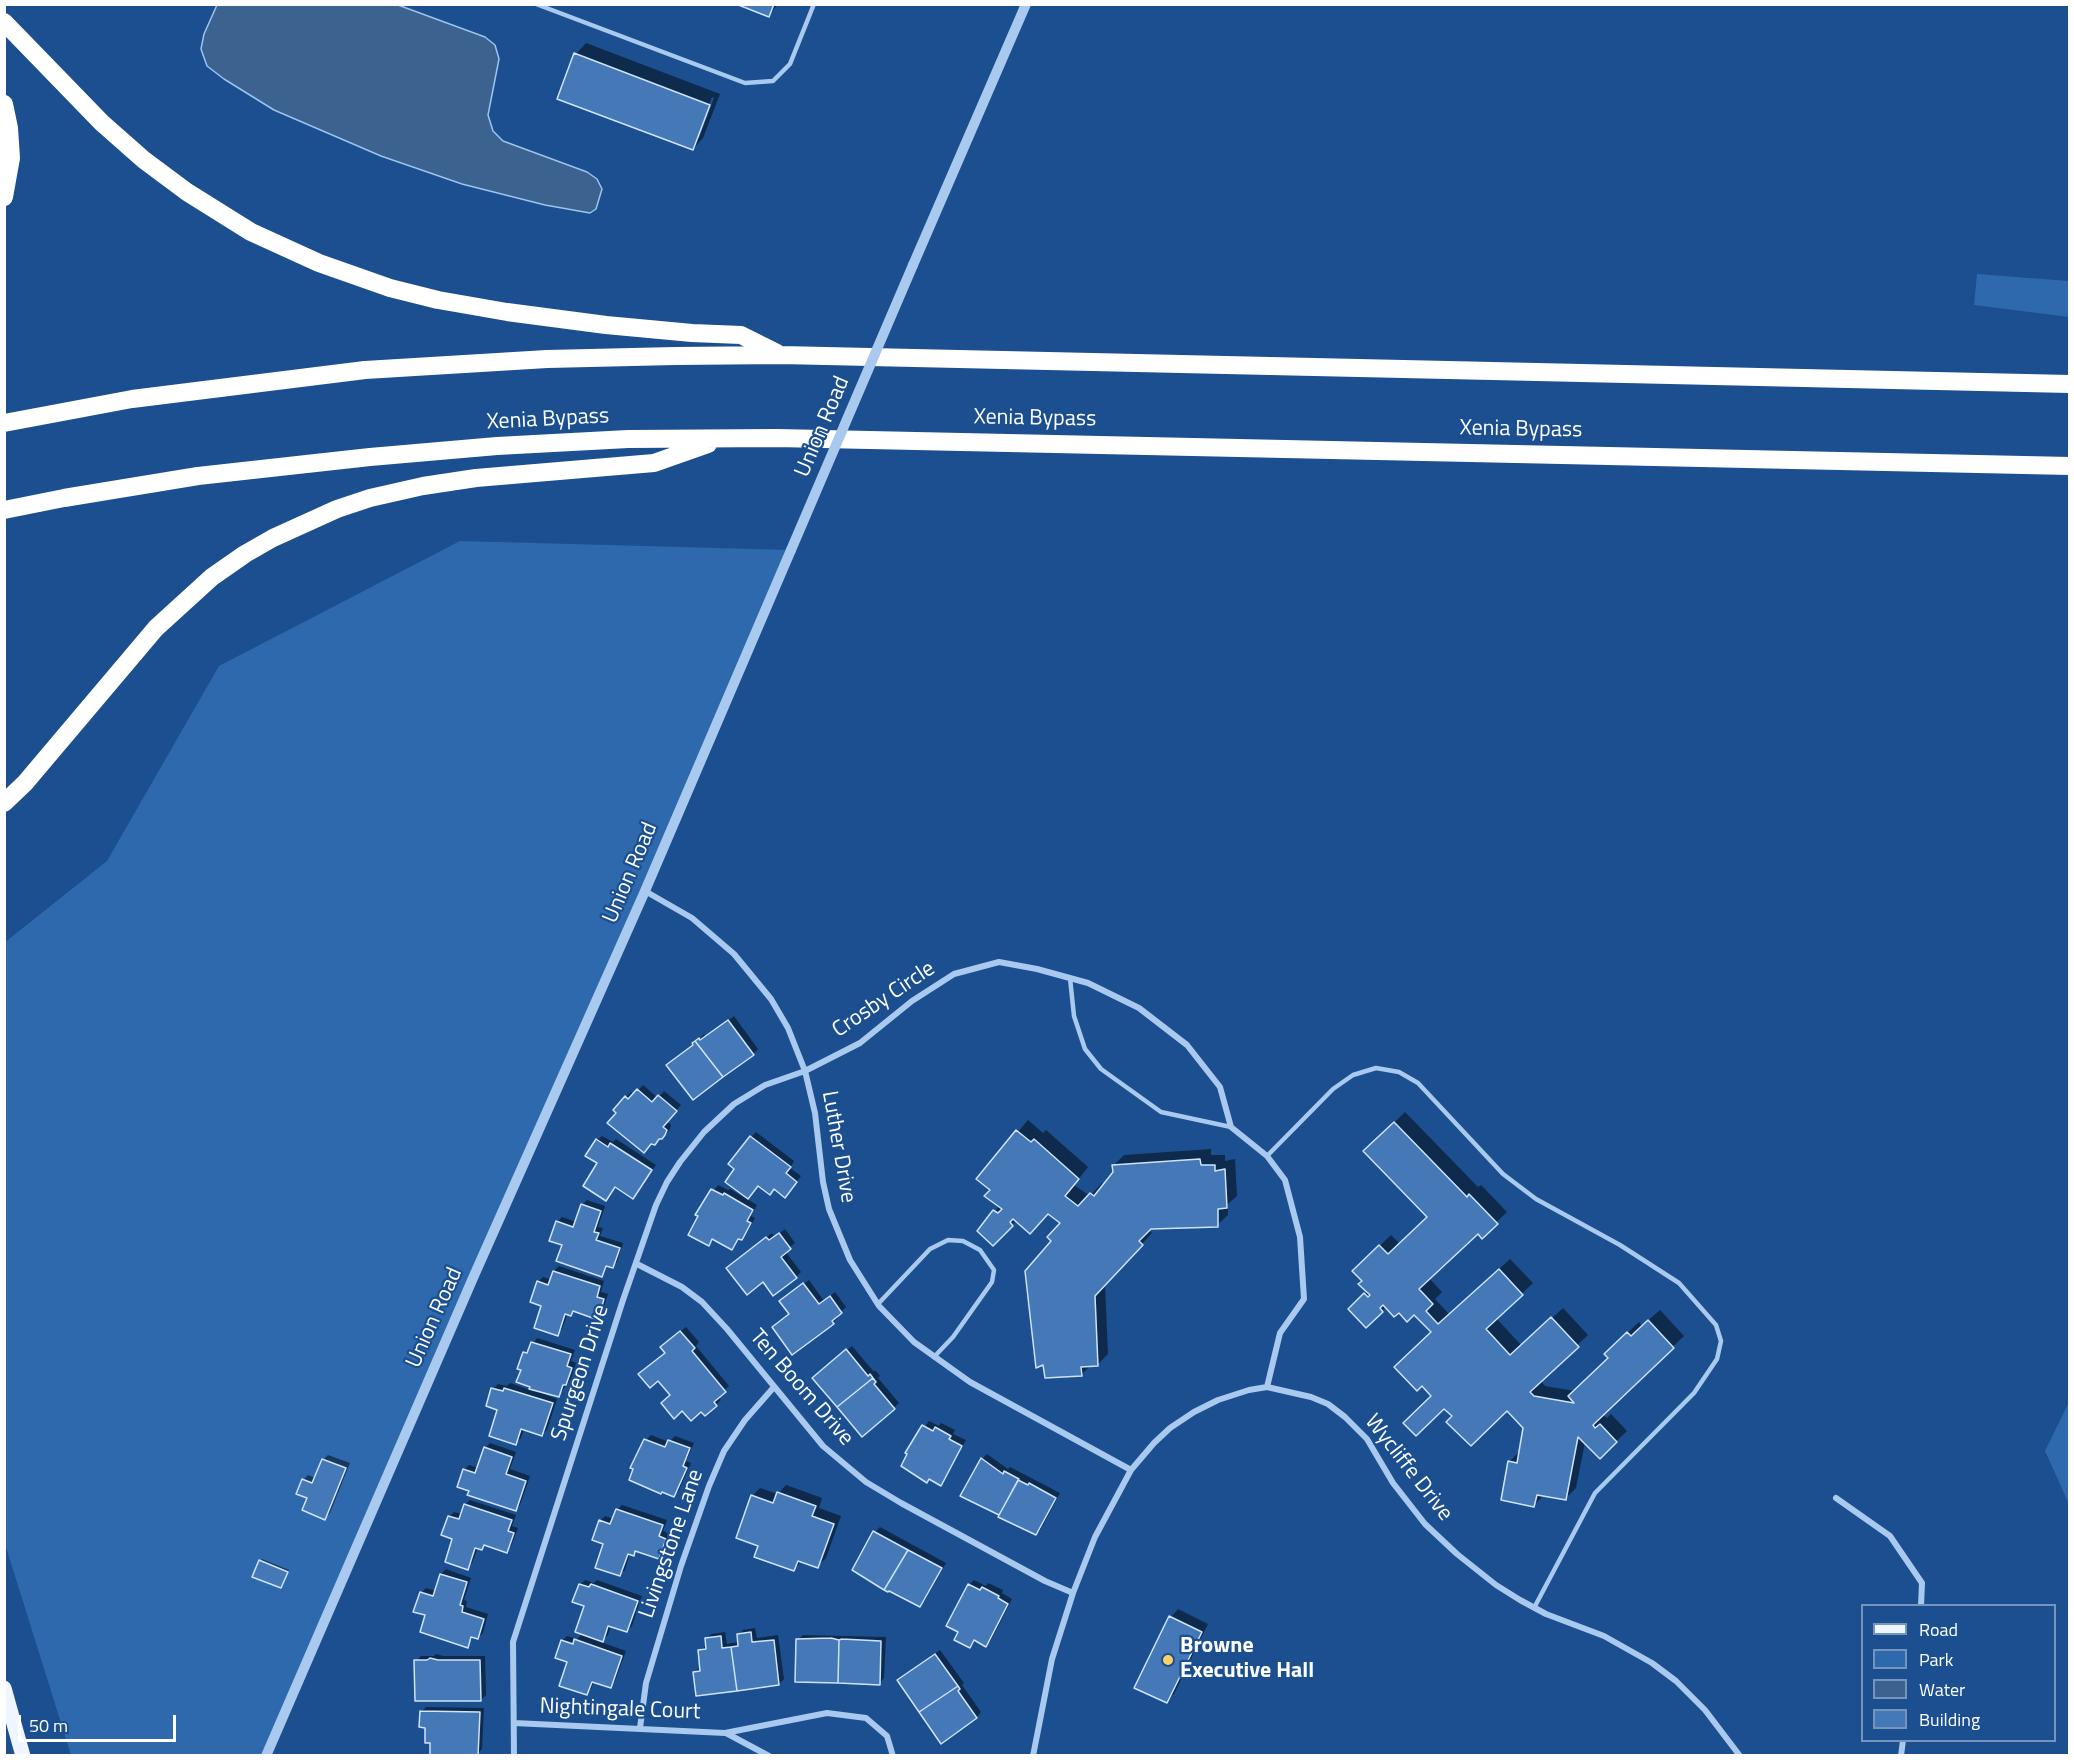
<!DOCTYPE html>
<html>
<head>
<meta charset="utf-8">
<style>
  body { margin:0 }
  #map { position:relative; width:2074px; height:1760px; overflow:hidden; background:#1b4f8f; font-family:"Titillium Web",sans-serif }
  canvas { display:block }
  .frame { position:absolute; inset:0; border:6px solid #fff; pointer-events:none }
  .legend { position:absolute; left:1861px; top:1604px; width:195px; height:138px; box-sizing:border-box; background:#1b4f8f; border:2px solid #7695bc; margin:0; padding:8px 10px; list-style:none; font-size:18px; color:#fff }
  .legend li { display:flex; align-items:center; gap:12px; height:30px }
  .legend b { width:30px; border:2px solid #7695bc }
  .scale { position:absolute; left:18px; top:1715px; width:158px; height:27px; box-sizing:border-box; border:3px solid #fff; border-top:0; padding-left:8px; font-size:18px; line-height:21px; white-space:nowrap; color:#fff; -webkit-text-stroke:4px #1b4f8f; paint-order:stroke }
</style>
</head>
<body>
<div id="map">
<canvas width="2074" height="1760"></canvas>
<div class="frame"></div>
<ul class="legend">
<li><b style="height:8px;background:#f0f6ff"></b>Road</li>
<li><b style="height:16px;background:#2e69ad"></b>Park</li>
<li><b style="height:16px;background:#3c6290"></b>Water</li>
<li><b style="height:16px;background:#4478b7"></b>Building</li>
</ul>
<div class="scale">50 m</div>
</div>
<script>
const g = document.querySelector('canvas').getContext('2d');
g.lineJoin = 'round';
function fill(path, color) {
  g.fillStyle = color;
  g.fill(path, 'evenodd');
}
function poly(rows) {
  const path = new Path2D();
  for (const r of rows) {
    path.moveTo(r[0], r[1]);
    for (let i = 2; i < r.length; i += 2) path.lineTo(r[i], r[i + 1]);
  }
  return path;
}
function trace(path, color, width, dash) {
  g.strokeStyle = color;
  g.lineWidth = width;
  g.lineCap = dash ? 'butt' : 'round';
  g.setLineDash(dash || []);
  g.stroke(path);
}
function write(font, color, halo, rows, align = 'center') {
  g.font = font + ' "Titillium Web",sans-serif';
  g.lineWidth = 4.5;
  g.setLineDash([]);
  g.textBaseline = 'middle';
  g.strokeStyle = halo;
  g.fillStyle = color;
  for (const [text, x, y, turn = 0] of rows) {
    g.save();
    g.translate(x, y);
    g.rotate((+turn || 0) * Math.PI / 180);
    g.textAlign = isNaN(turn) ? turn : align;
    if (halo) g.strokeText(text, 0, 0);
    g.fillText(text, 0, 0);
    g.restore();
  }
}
fill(poly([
  [1977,274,2069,281,2069,317,1974,305],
  [460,541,791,550,266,1755,71,1755,5,1544,4,943,107,861,219,666],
  [2069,1402,2069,1504,2045,1451]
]), '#2e69ad');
const water = poly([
  [217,5,398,5,485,37,495,45,499,59,488,115,493,131,503,141,587,172,597,179,602,189,596,209,590,213,545,205,462,184,381,156,274,110,224,79,207,66,201,49,204,34,217,5]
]);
fill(water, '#3c6290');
trace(water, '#9cc4f0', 1.5);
fill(poly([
  [740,4,778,4,769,15],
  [586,43,720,94,703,138,693,149,576,54],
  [712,97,714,98,699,138,696,138],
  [734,1016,758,1049,753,1054,695,1044,704,1034,706,1037],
  [643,1085,658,1098,664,1091,681,1105,667,1121,671,1125,670,1129,662,1138,615,1110,631,1092,634,1095],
  [1405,1112,1478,1187,1481,1185,1507,1212,1482,1236,1478,1232,1429,1278,1442,1292,1435,1299,1450,1315,1510,1259,1533,1283,1496,1318,1522,1346,1563,1308,1588,1335,1540,1380,1545,1386,1575,1391,1610,1358,1617,1343,1639,1322,1642,1326,1660,1310,1684,1336,1602,1414,1607,1418,1611,1414,1627,1431,1600,1457,1585,1442,1576,1488,1565,1499,1544,1495,1534,1505,1509,1462,1521,1450,1525,1428,1507,1409,1454,1416,1433,1396,1433,1332,1414,1313,1387,1306,1366,1326,1350,1309,1368,1291,1364,1281,1354,1271,1391,1235,1400,1244,1429,1217,1365,1151],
  [1028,1120,1043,1133,1046,1130,1088,1167,1074,1185,1090,1196,1102,1183,1104,1186,1114,1173,1113,1166,1124,1155,1211,1149,1211,1155,1225,1155,1225,1161,1235,1159,1237,1196,1228,1204,1228,1215,1217,1225,1150,1228,1149,1230,1152,1233,1105,1284,1108,1354,1097,1365,1091,1365,1081,1375,1053,1241,1062,1223,1048,1212,1017,1220,993,1244,979,1231,1000,1205,992,1190,978,1179],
  [756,1132,794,1161,790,1168,801,1176,789,1191,775,1188,736,1169,751,1137],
  [602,1136,613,1142,616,1139,656,1165,633,1197,616,1186,606,1199,599,1163,597,1140],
  [718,1185,728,1190,730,1189,757,1205,751,1216,755,1218,746,1234,741,1239,740,1238,732,1248,714,1239,709,1244,700,1216,697,1214],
  [587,1200,605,1206,598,1227,603,1228,600,1236,623,1243,617,1262,612,1267,608,1265,601,1275,563,1244,557,1222,562,1217,576,1222,582,1205],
  [785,1229,795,1243,785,1251,801,1272,796,1277,763,1280,728,1268,772,1233,775,1237],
  [559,1266,604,1281,601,1292,608,1294,602,1313,597,1318,575,1310,571,1314,568,1313,562,1329,557,1334,543,1305,538,1282,543,1277,552,1280,554,1271],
  [809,1280,824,1301,835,1292,846,1307,836,1316,838,1318,833,1322,793,1353,791,1314,786,1296],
  [686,1327,699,1342,696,1346,729,1386,718,1396,721,1400,705,1414,672,1395,666,1352,667,1342],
  [537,1338,575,1350,571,1361,576,1363,571,1379,559,1395,542,1391,541,1393,557,1399,547,1430,542,1434,524,1429,521,1438,516,1443,499,1409,493,1389,498,1384,507,1386,510,1383,530,1390,532,1386,522,1369,524,1353,531,1348],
  [852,1346,874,1372,875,1370,880,1376,878,1378,899,1403,862,1435,819,1373],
  [929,1421,939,1426,941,1423,955,1430,953,1434,966,1440,945,1479,940,1484,930,1478,927,1481,913,1474,914,1471,909,1454,907,1453],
  [651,1435,669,1442,675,1436,694,1443,686,1461,691,1463,679,1490,674,1495,646,1440],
  [490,1443,516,1452,510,1469,530,1476,520,1505,515,1510,464,1470,469,1465,478,1468,485,1448],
  [987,1454,1008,1469,1010,1467,1060,1493,1041,1529,1036,1534,962,1496,982,1459],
  [328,1455,350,1463,330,1513,325,1518,309,1497,303,1480,308,1475,316,1478,324,1459],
  [786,1485,822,1498,819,1508,841,1516,826,1558,818,1566,802,1561,794,1569,760,1546,752,1496,760,1488,778,1494],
  [470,1500,516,1515,512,1526,518,1528,511,1546,506,1551,486,1544,482,1549,478,1548,472,1563,467,1568,454,1538,449,1517,454,1512,462,1514,465,1505],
  [622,1505,667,1520,663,1531,670,1534,664,1552,659,1557,638,1550,633,1554,630,1553,625,1570,620,1574,605,1543,600,1521,605,1516,614,1519,617,1510],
  [880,1527,946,1563,925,1600,920,1605,875,1532],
  [262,1559,289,1570,281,1586,260,1561],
  [446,1569,471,1578,464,1600,467,1601,466,1607,488,1614,483,1633,478,1638,474,1636,467,1646,427,1614,421,1593,426,1588,436,1591,441,1574],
  [585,1580,594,1583,597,1580,642,1596,632,1626,627,1631,611,1625,608,1635,601,1642,626,1651,615,1681,610,1686,594,1681,591,1689,586,1694,569,1661,562,1641,567,1636,577,1639,583,1633,586,1605,580,1585],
  [974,1580,986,1586,988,1583,1003,1590,1002,1593,1012,1599,991,1640,986,1645,976,1640,970,1646,960,1632,948,1626,969,1585],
  [1178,1609,1208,1624,1174,1694,1166,1701,1171,1617],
  [755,1628,757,1638,778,1635,784,1679,779,1684,694,1672,701,1667,699,1651,707,1645,706,1639,711,1634,725,1632,727,1644,739,1642,738,1635,743,1630],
  [803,1635,886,1637,884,1678,880,1683,798,1640],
  [940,1650,964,1683,962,1685,981,1712,977,1717,904,1676],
  [436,1654,443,1656,485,1656,486,1695,481,1700,416,1661,421,1656,434,1656],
  [426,1707,484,1708,482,1749,477,1754,446,1756,427,1726,421,1712]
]), '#0007');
const building = poly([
  [736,4,774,4,769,17,736,4],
  [574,53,710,105,693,150,557,99,574,53],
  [728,1020,754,1055,723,1077,695,1041,699,1038,700,1040,728,1020],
  [695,1041,723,1077,693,1100,666,1065,693,1045,692,1043,695,1041],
  [637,1089,652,1102,658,1095,677,1111,663,1127,667,1130,665,1135,662,1139,659,1139,655,1145,651,1144,644,1153,607,1123,616,1113,613,1110,625,1096,628,1099,637,1089],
  [1394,1122,1467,1197,1469,1194,1498,1224,1482,1239,1478,1234,1419,1289,1433,1304,1426,1311,1438,1324,1499,1269,1523,1295,1486,1329,1510,1355,1551,1317,1579,1347,1530,1392,1534,1396,1574,1403,1568,1396,1608,1358,1604,1354,1627,1332,1631,1336,1648,1320,1674,1348,1593,1425,1595,1428,1600,1424,1617,1442,1600,1459,1578,1437,1566,1500,1537,1495,1534,1507,1501,1500,1508,1461,1517,1463,1523,1428,1507,1411,1471,1446,1446,1422,1452,1416,1444,1409,1416,1436,1403,1423,1431,1396,1422,1386,1417,1391,1394,1367,1431,1332,1414,1315,1407,1322,1399,1313,1394,1317,1383,1305,1380,1308,1383,1312,1366,1328,1348,1309,1364,1293,1368,1297,1370,1295,1358,1284,1362,1281,1352,1271,1379,1245,1388,1254,1427,1217,1363,1151,1394,1122],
  [1016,1130,1031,1142,1034,1139,1079,1179,1065,1196,1078,1206,1090,1193,1094,1196,1113,1172,1112,1165,1200,1159,1201,1165,1215,1165,1215,1171,1225,1169,1227,1208,1218,1209,1218,1227,1151,1229,1139,1241,1143,1245,1095,1296,1098,1366,1081,1367,1082,1376,1045,1378,1043,1365,1036,1368,1025,1271,1051,1241,1047,1237,1060,1223,1048,1214,1030,1234,1013,1219,1010,1222,1013,1226,993,1246,977,1231,993,1210,998,1213,1002,1209,984,1196,990,1190,976,1179,1016,1130],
  [750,1136,791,1167,786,1173,797,1182,785,1198,774,1189,770,1195,758,1186,748,1199,725,1182,734,1169,728,1164,750,1136],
  [596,1139,608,1147,610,1143,652,1170,633,1199,615,1187,606,1201,583,1186,597,1163,585,1156,596,1139],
  [711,1189,723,1195,724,1193,753,1210,747,1221,751,1223,742,1240,738,1239,732,1250,712,1239,709,1246,688,1235,698,1216,695,1215,711,1189],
  [581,1204,601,1211,594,1232,599,1233,596,1240,620,1248,613,1268,606,1266,602,1277,556,1261,562,1245,549,1241,556,1221,573,1227,581,1204],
  [779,1233,791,1249,781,1257,797,1278,773,1296,763,1282,747,1295,726,1268,766,1237,769,1240,779,1233],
  [553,1271,600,1286,597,1297,604,1299,598,1320,573,1311,571,1316,565,1314,558,1336,534,1328,541,1306,530,1302,537,1281,548,1285,553,1271],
  [803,1283,819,1304,830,1296,842,1313,832,1321,834,1324,792,1355,772,1327,789,1314,779,1301,803,1283],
  [680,1331,695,1348,692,1351,726,1392,714,1402,717,1406,705,1416,701,1412,691,1421,682,1411,674,1419,661,1403,670,1395,658,1381,650,1388,638,1374,665,1353,660,1347,680,1331],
  [531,1342,571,1354,567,1366,572,1368,566,1385,563,1385,559,1397,529,1389,530,1387,516,1382,521,1370,517,1369,523,1352,527,1353,531,1342],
  [846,1349,868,1376,870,1374,873,1378,837,1407,812,1378,846,1349],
  [873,1378,876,1382,874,1384,895,1409,862,1437,837,1407,873,1378],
  [491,1388,503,1391,504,1388,553,1403,542,1436,521,1429,516,1445,489,1436,497,1410,486,1406,491,1388],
  [922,1425,933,1431,935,1427,951,1436,949,1439,962,1446,941,1486,929,1479,927,1483,901,1466,907,1454,905,1453,922,1425],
  [644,1439,665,1447,668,1440,690,1448,683,1466,687,1468,674,1497,662,1492,661,1494,629,1480,633,1469,630,1468,644,1439],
  [484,1447,512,1457,506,1474,526,1481,516,1511,467,1495,469,1491,457,1487,463,1469,475,1473,484,1447],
  [981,1458,1003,1474,1004,1471,1019,1479,999,1515,960,1496,981,1458],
  [322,1459,346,1468,325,1520,302,1510,307,1498,296,1494,302,1479,312,1483,322,1459],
  [1018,1480,1028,1485,1029,1483,1056,1498,1036,1535,998,1517,1018,1480],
  [777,1492,816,1506,812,1516,834,1524,818,1568,798,1561,794,1571,754,1557,758,1546,736,1538,751,1495,773,1503,777,1492],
  [464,1504,512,1520,508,1531,514,1533,507,1553,484,1545,482,1550,475,1548,468,1570,445,1562,452,1539,441,1535,448,1516,459,1519,464,1504],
  [616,1509,663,1525,659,1536,666,1539,659,1559,635,1551,634,1556,628,1554,620,1576,595,1568,603,1544,592,1540,599,1520,610,1524,616,1509],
  [873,1531,908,1550,884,1590,852,1570,873,1531],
  [908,1550,942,1568,920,1607,889,1591,888,1592,884,1590,908,1550],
  [259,1560,288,1572,281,1588,252,1577,259,1560],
  [440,1574,467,1582,460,1605,463,1606,462,1612,484,1619,478,1639,471,1637,468,1648,420,1632,425,1615,413,1612,420,1592,433,1596,440,1574],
  [579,1584,589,1587,591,1584,638,1601,627,1632,608,1626,603,1642,575,1632,584,1606,572,1602,579,1584],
  [968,1584,980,1590,982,1587,999,1596,998,1598,1008,1604,986,1647,974,1640,970,1648,954,1640,958,1632,946,1626,968,1584],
  [1169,1616,1202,1632,1167,1703,1134,1688,1169,1616],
  [751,1632,752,1642,774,1640,779,1685,737,1691,731,1647,738,1646,737,1634,751,1632],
  [721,1636,722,1648,731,1647,737,1691,696,1696,693,1672,700,1671,698,1650,706,1649,705,1638,721,1636],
  [831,1638,839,1640,838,1683,795,1682,796,1639,831,1638],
  [574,1639,622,1656,611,1688,592,1682,587,1695,559,1686,567,1662,555,1658,561,1640,573,1644,574,1639],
  [842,1639,881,1641,880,1685,838,1683,839,1640,842,1639],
  [935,1654,958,1686,919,1712,897,1680,935,1654],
  [430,1658,438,1660,480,1660,481,1701,415,1701,414,1660,427,1660,430,1658],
  [958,1686,960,1689,958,1691,977,1718,941,1744,919,1712,958,1686],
  [420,1711,480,1712,478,1756,430,1755,430,1743,425,1743,425,1728,419,1727,420,1711]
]);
fill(building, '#4478b7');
trace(building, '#cfe3fa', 1.5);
trace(poly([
  [536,4,745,83,773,81,790,64,814,4],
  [1070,978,1074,1016,1085,1049,1101,1069,1161,1112,1231,1127],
  [1267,1156,1333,1089,1353,1075,1376,1068,1399,1072,1418,1083,1503,1174,1536,1199,1620,1245,1679,1283,1716,1325,1721,1341,1717,1359,1694,1393,1595,1493,1534,1608],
  [878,1304,930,1249,948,1240,963,1241,980,1250,994,1270,992,1282,953,1337,934,1357]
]), '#a9c9ee', 4.5);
trace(poly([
  [645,891,692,918,734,954,771,999,788,1028,805,1071,815,1113,823,1182,829,1209,850,1260,879,1306,914,1342,970,1382,1131,1470],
  [637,1264,682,1287,702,1302,727,1329,823,1446,866,1482,901,1503,1045,1581,1073,1593],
  [1836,1498,1890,1536,1922,1583,1921,1606],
  [514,1723,725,1733,827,1713,866,1718,887,1736,893,1756],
  [640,1728,646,1683,681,1566,709,1486,724,1451,745,1420,774,1387],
  [726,1733,769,1756],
  [514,1756,513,1642,623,1300,656,1205,667,1182,680,1162,704,1132,734,1104,765,1085,805,1071,860,1043,912,1001,954,974,999,962,1037,969,1088,983,1139,1008,1187,1045,1220,1087,1231,1127,1267,1156,1285,1180,1300,1237,1304,1299,1280,1333,1267,1387],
  [1033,1756,1052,1659,1073,1593,1095,1537,1131,1470,1154,1443,1170,1428,1194,1412,1218,1400,1249,1390,1267,1387,1311,1397,1328,1404,1345,1417,1367,1439,1393,1483,1425,1524,1457,1554,1496,1585,1520,1600,1546,1614,1604,1636,1652,1663,1676,1681,1705,1710,1740,1756],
  [1901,1756,1903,1740]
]), '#a9c9ee', 6);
trace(poly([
  [913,265,1026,4],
  [266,1756,473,1278,645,891,791,550]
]), '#a9c9ee', 10);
trace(poly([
  [4,1688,23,1756]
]), '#f0f6ff', 15);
trace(poly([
  [4,22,102,123,144,160,187,192,251,232,319,263,390,288,438,300,507,312,606,325,692,333,741,335,777,353],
  [4,104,9,128,11,158,4,197],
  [4,423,132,399,365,370,547,359,675,356,781,355,2070,384],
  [4,510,64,498,198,476,370,457,497,446,628,439,777,438,2070,466],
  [4,803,25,783,156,628,212,577,245,554,273,538,337,509,370,498,423,486,476,478,654,463,708,444]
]), '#fff', 18);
trace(poly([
  [791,550,913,265]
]), '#a9c9ee', 10);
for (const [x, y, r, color] of [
  [1168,1660,6,"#ffd166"]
]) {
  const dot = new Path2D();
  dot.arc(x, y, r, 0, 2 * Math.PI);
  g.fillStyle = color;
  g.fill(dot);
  trace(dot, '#1b4f8f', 2);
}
write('22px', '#fff', '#1b4f8f', [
  ["Xenia Bypass",1035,419,1],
  ["Xenia Bypass",548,420,-3],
  ["Union Road",823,427,-67],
  ["Xenia Bypass",1521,430,1],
  ["Union Road",631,873,-67],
  ["Crosby Circle",884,1000,-34],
  ["Luther Drive",838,1147,80],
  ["Union Road",435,1318,-66],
  ["Spurgeon Drive",581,1373,-72],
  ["Ten Boom Drive",801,1388,49],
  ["Wycliffe Drive",1408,1468,52],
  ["Livingstone Lane",672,1544,-71],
  ["Nightingale Court",620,1710,2]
]);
write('bold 22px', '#fff', '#1b4f8f', [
  ["Browne",1180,1647],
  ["Executive Hall",1180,1672]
], 'left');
</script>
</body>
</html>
